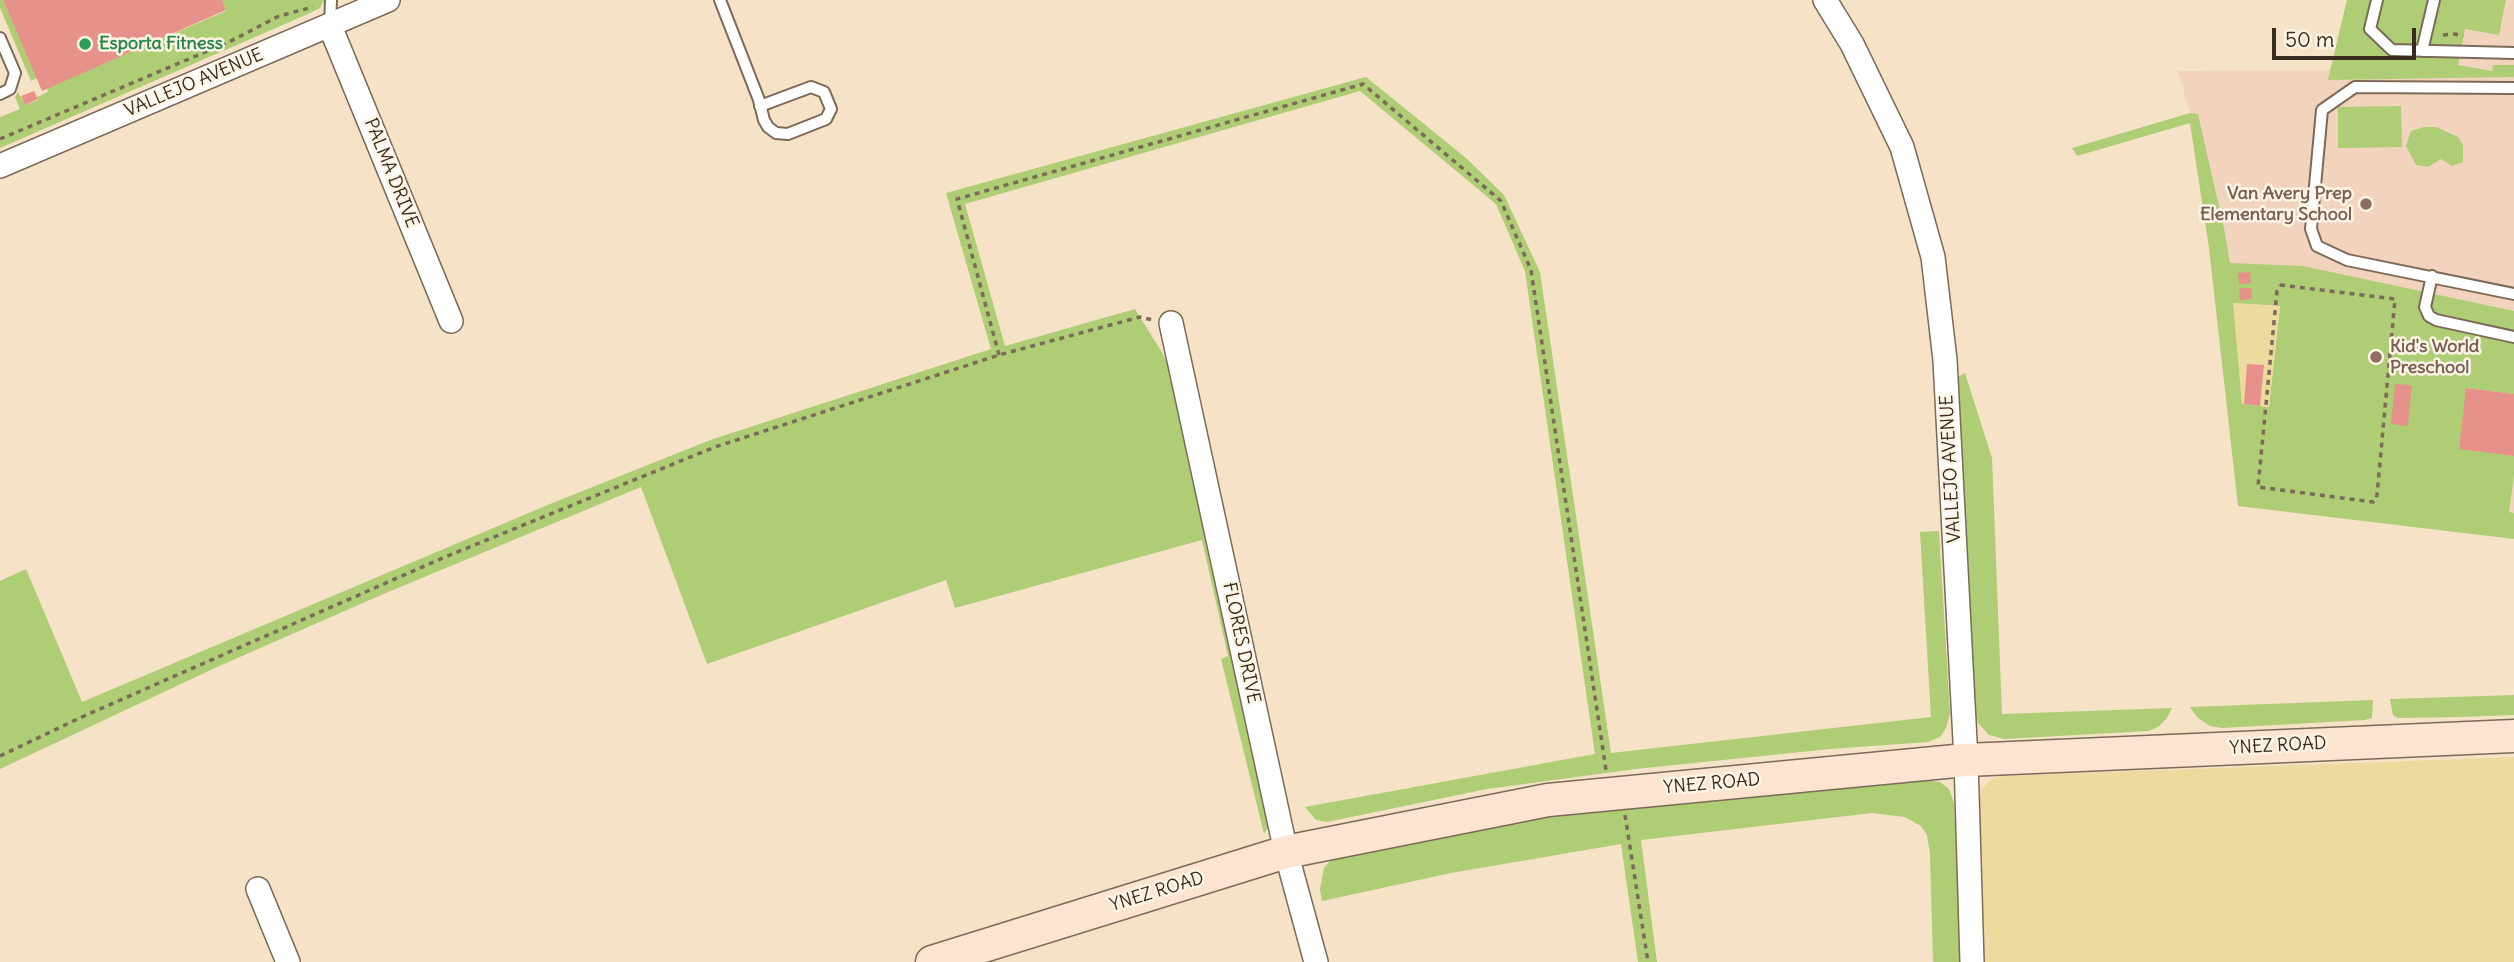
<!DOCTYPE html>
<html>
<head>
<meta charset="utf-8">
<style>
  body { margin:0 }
  #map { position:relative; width:2514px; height:962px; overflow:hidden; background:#f5e2c7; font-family:Delius,sans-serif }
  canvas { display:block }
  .scale { position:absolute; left:2272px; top:28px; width:144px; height:32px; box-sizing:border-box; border:4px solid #3b2a1e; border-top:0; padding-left:9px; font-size:21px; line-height:24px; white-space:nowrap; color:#3b2a1e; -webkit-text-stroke:5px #fcf5e5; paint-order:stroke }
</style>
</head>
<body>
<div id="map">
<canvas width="2514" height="962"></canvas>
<div class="scale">50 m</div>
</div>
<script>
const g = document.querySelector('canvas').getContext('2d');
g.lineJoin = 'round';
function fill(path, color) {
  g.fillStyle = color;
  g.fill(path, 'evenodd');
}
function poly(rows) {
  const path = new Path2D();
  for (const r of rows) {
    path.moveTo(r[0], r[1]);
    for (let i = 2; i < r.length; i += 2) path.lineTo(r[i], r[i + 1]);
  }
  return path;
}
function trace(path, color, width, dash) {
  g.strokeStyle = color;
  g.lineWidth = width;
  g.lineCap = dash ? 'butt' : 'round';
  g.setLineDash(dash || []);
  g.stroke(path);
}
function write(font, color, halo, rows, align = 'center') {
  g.font = font + ' Delius,sans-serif';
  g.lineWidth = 5;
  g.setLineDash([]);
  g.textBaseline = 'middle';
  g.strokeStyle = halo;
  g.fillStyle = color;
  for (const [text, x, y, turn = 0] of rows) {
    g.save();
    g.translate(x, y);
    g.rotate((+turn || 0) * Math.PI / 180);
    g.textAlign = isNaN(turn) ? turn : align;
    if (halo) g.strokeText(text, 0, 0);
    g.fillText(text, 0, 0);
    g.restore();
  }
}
fill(poly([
  [2347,0,2514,0,2514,528,2250,494,2224,228,2198,114,2190,113,2178,71,2330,70]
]), '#f2d4be');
fill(poly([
  [0,0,3,0,37,78,31,81,0,8],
  [222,0,324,0,320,8,308,14,0,148,0,117,20,109,15,97,18,92,25,105,38,100,37,97,48,92,47,88,226,11],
  [2347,0,2506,0,2499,35,2465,29,2458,65,2492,71,2493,65,2514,65,2514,77,2328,80],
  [1366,77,1466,158,1504,195,1540,272,1611,753,1931,717,1920,532,1939,531,1950,714,1946,728,1940,737,1928,742,1830,749,1636,769,1487,789,1327,822,1316,820,1305,807,1595,754,1525,271,1496,204,1360,91,965,204,1005,346,1135,309,1163,354,1175,382,1270,824,1264,834,1221,659,1228,656,1202,540,955,608,946,580,707,664,641,487,381,595,217,667,0,769,0,581,26,569,82,702,550,504,713,439,991,349,946,193],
  [2401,106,2402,147,2338,148,2338,107],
  [2190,113,2198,114,2224,228,2230,263,2303,266,2514,311,2514,394,2467,388,2459,448,2514,456,2514,475,2509,512,2514,513,2514,539,2238,506,2209,248,2190,123,2077,156,2072,148],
  [2234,303,2280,306,2269,407,2242,404],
  [2424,127,2436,127,2458,137,2463,145,2463,162,2452,166,2441,159,2428,167,2416,165,2406,146,2411,131],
  [1965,373,1992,458,2002,714,2172,708,2167,718,2158,727,2148,731,2004,739,1989,735,1978,723,1974,711,1957,389,1958,377],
  [2514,695,2514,715,2460,717,2398,718,2393,715,2390,699],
  [2373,700,2372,718,2365,720,2222,728,2210,726,2198,718,2190,707],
  [1925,780,1940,782,1949,789,1954,803,1962,962,1933,962,1930,854,1927,835,1921,826,1905,817,1872,813,1641,840,1657,962,1638,962,1621,844,1451,873,1322,901,1320,889,1324,868,1334,857,1495,826,1586,811]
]), '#aecd74');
fill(poly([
  [2233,303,2280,306,2269,407,2260,406,2264,365,2247,364,2244,404,2242,404],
  [2514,757,2514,962,1981,962,1977,803,1982,789,1991,779,2006,776]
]), '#eeda9e');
fill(poly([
  [3,0,222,0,226,10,42,91],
  [34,91,38,99,25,105,21,96],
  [2250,272,2251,283,2239,284,2238,273],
  [2239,288,2251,288,2252,299,2240,300],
  [2247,364,2264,365,2260,406,2244,404],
  [2395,384,2412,385,2408,426,2391,424],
  [2466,388,2514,394,2514,456,2459,449]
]), '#e69189');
const lane = poly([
  [720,0,759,100,764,120,768,127,776,133,788,134,826,119,831,109,824,92,811,87,760,106],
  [2377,0,2370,29,2392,50,2514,53],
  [330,25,331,0],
  [0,38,15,73,10,89,0,94],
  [2422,51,2434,0],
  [2514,88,2355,87,2322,110,2311,229,2317,246,2347,260,2514,294],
  [2432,276,2425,307,2429,316,2436,320,2514,337]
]);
const street = poly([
  [1825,0,1852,44,1902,147,1933,257,1945,360,1966,760,1972,962],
  [330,26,451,321],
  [0,166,388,0],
  [1171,323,1286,852,1316,962],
  [258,889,288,962]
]);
const secondary = poly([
  [932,962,1286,852,1548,800,1966,760,2514,736]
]);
trace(lane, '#7c6a59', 14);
trace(street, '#7c6a59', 26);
trace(secondary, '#7c6a59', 35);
trace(poly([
  [2443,35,2455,34,2463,36],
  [0,139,229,42,279,16,313,7],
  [2280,285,2395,299,2377,495,2376,500,2373,502,2258,487,2277,291,2280,285],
  [999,355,957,199,1363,84,1501,201,1531,270,1606,770],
  [0,756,84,716,445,557,715,447,999,355,1140,317,1153,320],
  [1625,815,1648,962]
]), '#7c6a59', 3.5, [5, 5]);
trace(lane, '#fff', 10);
trace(street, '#fff', 23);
trace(secondary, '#fde4d1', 32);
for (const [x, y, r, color] of [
  [85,44,7,"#2e9e5b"],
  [2366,204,7,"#8d6e63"],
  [2376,357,7,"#8d6e63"]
]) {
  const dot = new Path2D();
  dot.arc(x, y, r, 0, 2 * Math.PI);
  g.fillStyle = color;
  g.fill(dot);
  trace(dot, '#fcf5e5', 2.5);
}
write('bold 18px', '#27864d', '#fcf5e5', [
  ["Esporta Fitness",99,44]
], 'left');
write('18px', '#3b2a1e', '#fcf5e5', [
  ["VALLEJO AVENUE",194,83,-23],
  ["PALMA DRIVE",391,173,68],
  ["VALLEJO AVENUE",1951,469,-93],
  ["FLORES DRIVE",1241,643,78],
  ["YNEZ ROAD",2278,746,-3],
  ["YNEZ ROAD",1712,784,-5],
  ["YNEZ ROAD",1157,892,-17]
]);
write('bold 18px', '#785e54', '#fcf5e5', [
  ["Van Avery Prep",2352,194],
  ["Elementary School",2352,215],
  ["Kid's World",2390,347,"left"],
  ["Preschool",2390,368,"left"]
], 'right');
</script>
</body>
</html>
